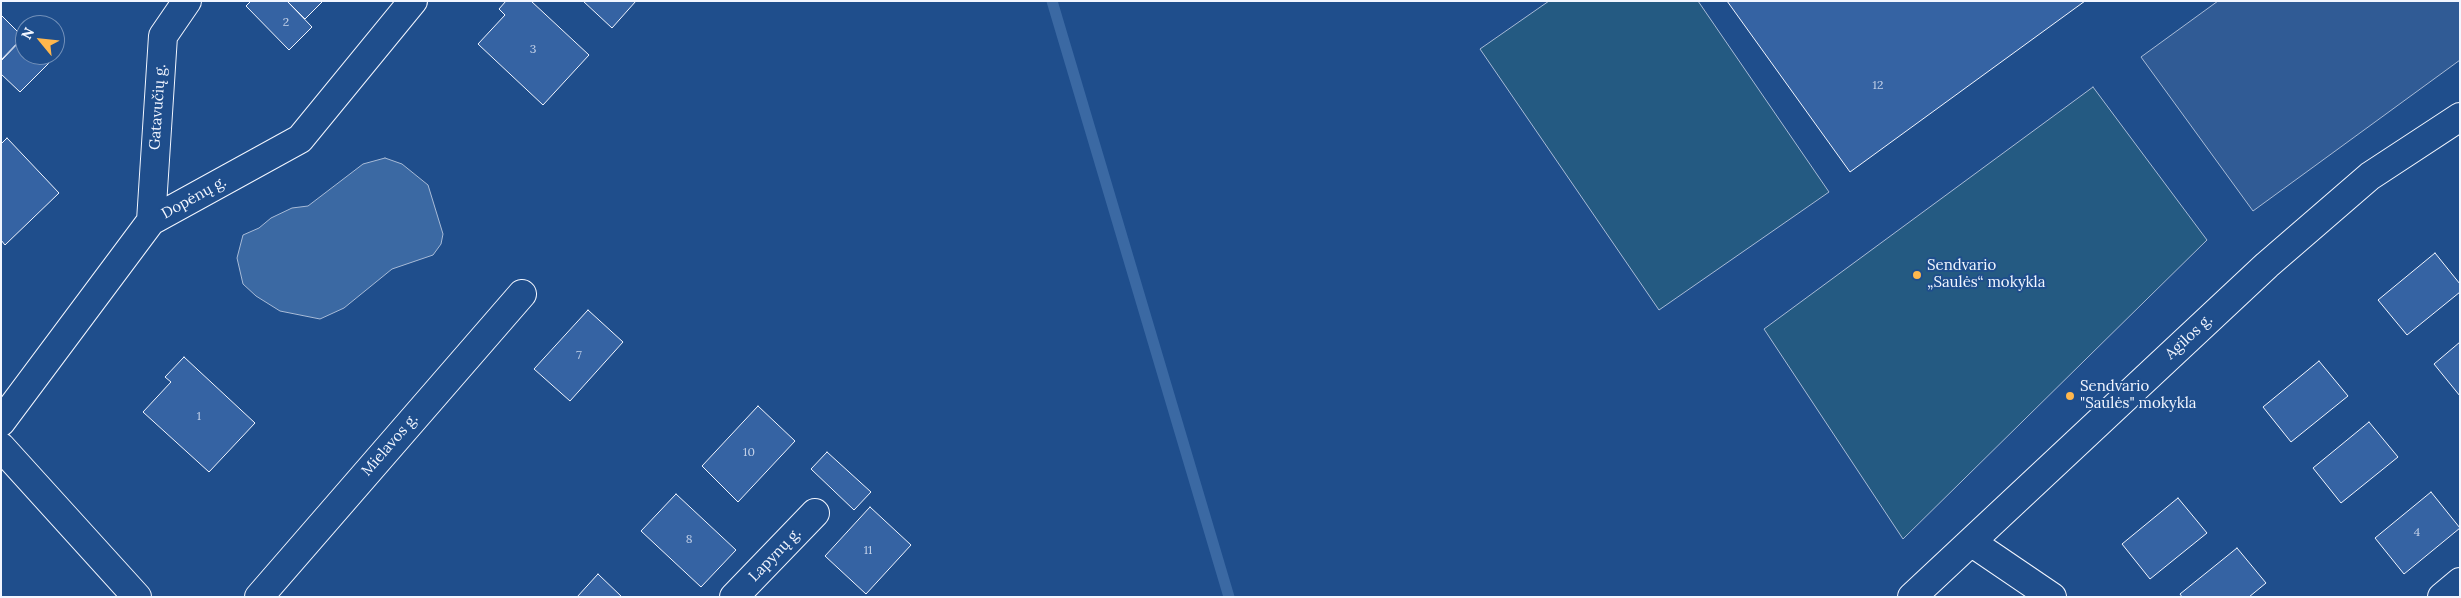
<!DOCTYPE html>
<html>
<head>
<meta charset="utf-8">
<style>
  body { margin:0 }
  #map { position:relative; width:2461px; height:598px; overflow:hidden; background:#1f4e8c; font-family:Lora,serif }
  canvas { display:block }
  .frame { position:absolute; inset:0; border:2px solid #f2f6ff; pointer-events:none }
  .north { position:absolute; left:15px; top:15px; width:50px; height:50px; box-sizing:border-box; background:#1f4e8c; border:1px solid #7391ba; border-radius:50%; rotate:298deg; font-size:14px; font-weight:700; line-height:20px; text-align:center; color:#f2f6ff }
  .north::after { content:''; display:block; margin:auto; width:18px; height:22px; background:#ffb74d; clip-path:polygon(50% 0,100% 100%,50% 72%,0 100%) }
</style>
</head>
<body>
<div id="map">
<canvas width="2461" height="598"></canvas>
<div class="frame"></div>
<div class="north">N</div>
</div>
<script>
const g = document.querySelector('canvas').getContext('2d');
g.lineJoin = 'round';
function fill(path, color) {
  g.fillStyle = color;
  g.fill(path, 'evenodd');
}
function poly(rows) {
  const path = new Path2D();
  for (const r of rows) {
    path.moveTo(r[0], r[1]);
    for (let i = 2; i < r.length; i += 2) path.lineTo(r[i], r[i + 1]);
  }
  return path;
}
function trace(path, color, width, dash) {
  g.strokeStyle = color;
  g.lineWidth = width;
  g.lineCap = dash ? 'butt' : 'round';
  g.setLineDash(dash || []);
  g.stroke(path);
}
function write(font, color, halo, rows, align = 'center') {
  g.font = font + ' Lora,serif';
  g.lineWidth = 4;
  g.setLineDash([]);
  g.textBaseline = 'middle';
  g.strokeStyle = halo;
  g.fillStyle = color;
  for (const [text, x, y, turn = 0] of rows) {
    g.save();
    g.translate(x, y);
    g.rotate((+turn || 0) * Math.PI / 180);
    g.textAlign = isNaN(turn) ? turn : align;
    if (halo) g.strokeText(text, 0, 0);
    g.fillText(text, 0, 0);
    g.restore();
  }
}
const green = poly([
  [1549,1,1698,1,1829,192,1659,310,1480,49,1549,1],
  [2093,87,2207,240,1903,539,1764,329,2093,87]
]);
fill(green, '#245a82');
trace(green, '#a8bbd7', 1);
const parking = poly([
  [2218,1,2460,1,2460,60,2253,211,2141,57,2218,1]
]);
fill(parking, '#305b95');
trace(parking, '#a8bbd7', 1);
const water = poly([
  [385,158,402,164,428,185,443,234,441,244,433,255,392,269,344,308,320,319,280,311,256,296,243,284,237,258,243,235,259,228,271,218,292,208,308,206,363,164,385,158]
]);
fill(water, '#3b69a3');
trace(water, '#a8bbd7', 1);
trace(poly([
  [1052,1,1229,597]
]), '#3b69a3', 11);
const building = poly([
  [251,1,287,1,312,27,289,50,246,6,251,1],
  [287,1,323,1,305,19,287,1],
  [506,1,531,1,589,55,543,105,478,44,505,15,499,9,506,1],
  [583,1,636,1,612,28,583,1],
  [1727,1,2085,1,1850,172,1727,1],
  [1,15,23,37,1,60,1,15],
  [24,37,25,55,42,55,49,63,20,92,1,74,1,61,24,37],
  [7,138,59,193,5,245,1,240,1,144,7,138],
  [2435,253,2460,284,2460,292,2407,335,2378,300,2435,253],
  [588,310,623,342,570,401,534,369,588,310],
  [2460,342,2460,396,2434,364,2460,342],
  [184,357,255,423,209,472,143,412,171,382,165,377,184,357],
  [2319,361,2348,396,2291,442,2263,407,2319,361],
  [758,406,795,441,738,502,702,466,758,406],
  [2369,422,2398,457,2341,503,2313,468,2369,422],
  [827,452,871,492,854,510,811,469,827,452],
  [2431,492,2460,528,2404,574,2375,538,2431,492],
  [676,494,736,550,701,587,641,531,676,494],
  [2178,498,2207,533,2150,579,2122,544,2178,498],
  [870,507,911,545,866,594,825,556,870,507],
  [2237,548,2266,583,2249,597,2182,597,2180,594,2237,548],
  [598,574,622,597,577,597,598,574]
]);
fill(building, '#3563a3');
trace(building, '#f2f6ff', 1);
const street = poly([
  [151,221,163,36,187,1],
  [1,422,151,221,300,139,413,1],
  [1,447,137,597],
  [1971,542,2052,597],
  [259,597,522,294],
  [734,597,815,513],
  [1912,597,2267,265,2370,176,2460,117],
  [2442,597,2460,582]
]);
trace(street, '#f2f6ff', 30);
trace(street, '#1f4e8c', 28);
for (const [x, y, r, color] of [
  [1917,275,5,"#ffb74d"],
  [2070,396,5,"#ffb74d"]
]) {
  const dot = new Path2D();
  dot.arc(x, y, r, 0, 2 * Math.PI);
  g.fillStyle = color;
  g.fill(dot);
  trace(dot, '#1f4e8c', 2);
}
write('12px', '#c3d1e8', null, [
  ["2",286,23],
  ["3",533,50],
  ["12",1878,86],
  ["7",579,356],
  ["1",199,417],
  ["10",749,453],
  ["4",2417,533],
  ["8",689,540],
  ["11",868,551]
]);
write('15px', '#f2f6ff', '#1f4e8c', [
  ["Gatavučių g.",158,107,-86],
  ["Dopėnų g.",194,198,-29],
  ["Agilos g.",2189,337,-43],
  ["Mielavos g.",390,445,-49],
  ["Lapynų g.",775,555,-46]
]);
write('15px', '#f2f6ff', '#1f4e8c', [
  ["Sendvario",1927,266],
  ["„Saulės“ mokykla",1927,283],
  ["Sendvario",2080,387],
  ["\"Saulės\" mokykla",2080,404]
], 'left');
</script>
</body>
</html>
